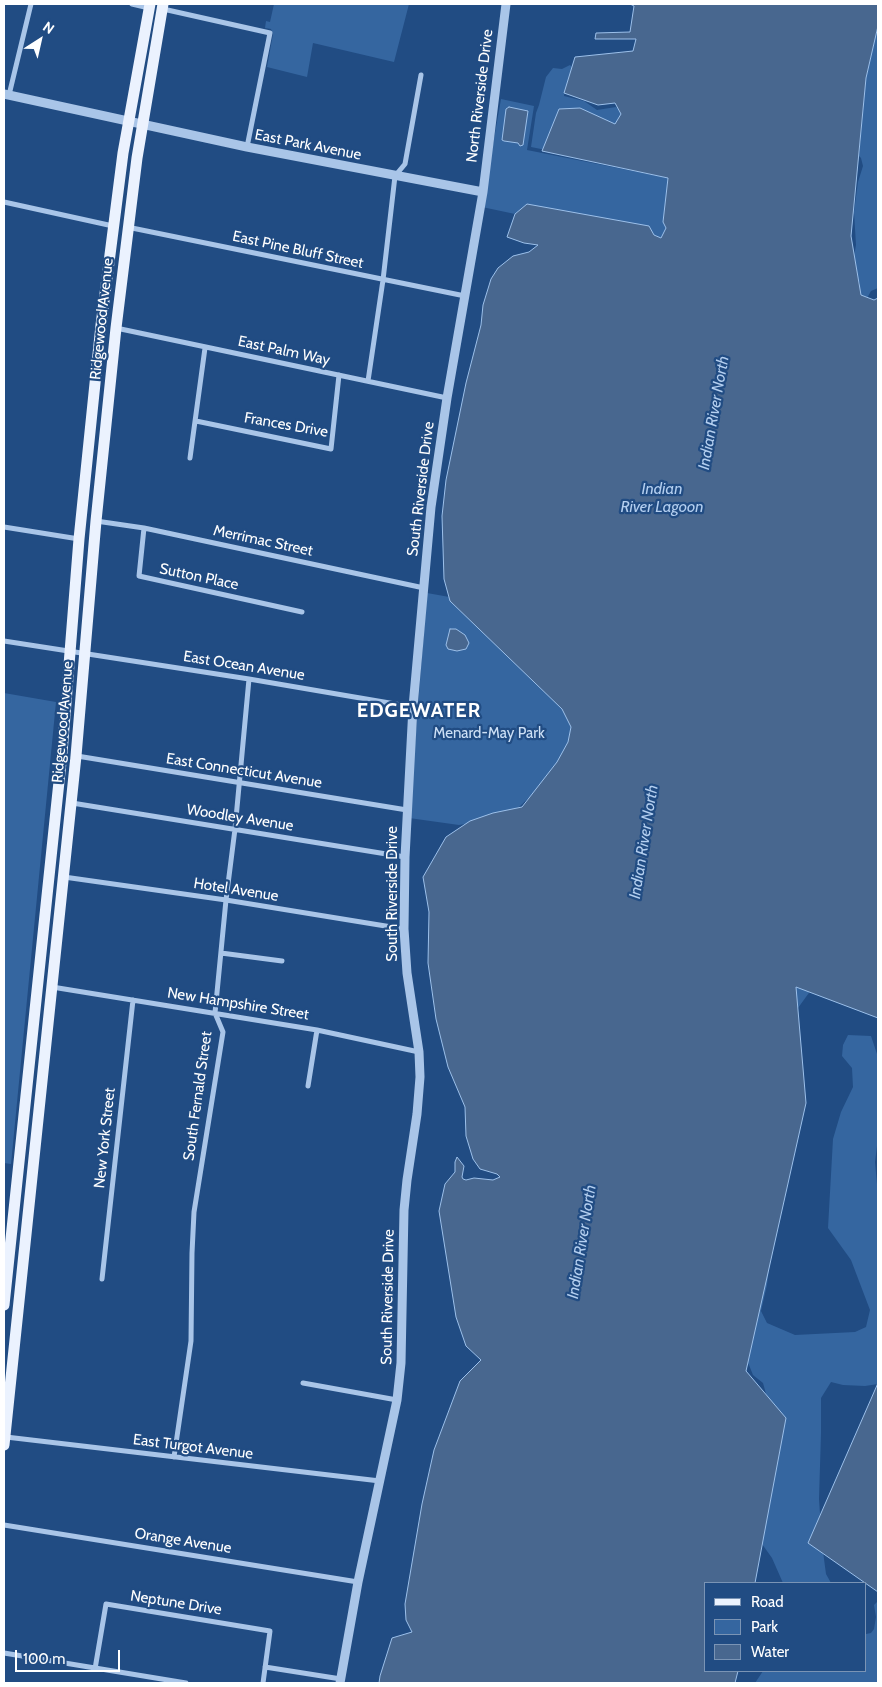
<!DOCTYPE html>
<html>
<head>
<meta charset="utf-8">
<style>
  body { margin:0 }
  #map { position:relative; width:882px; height:1687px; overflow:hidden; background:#214c83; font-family:Cabin,sans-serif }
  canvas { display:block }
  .frame { position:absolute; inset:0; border:5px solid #fff; pointer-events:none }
  .legend { position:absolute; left:704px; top:1582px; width:162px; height:90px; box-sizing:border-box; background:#214c83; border:1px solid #7a94b5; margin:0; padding:6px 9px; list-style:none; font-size:15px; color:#fff }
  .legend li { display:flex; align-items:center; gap:10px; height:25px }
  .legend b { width:25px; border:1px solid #7a94b5 }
  .north { position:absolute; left:15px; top:15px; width:50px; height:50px; -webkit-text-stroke:4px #214c83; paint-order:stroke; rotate:35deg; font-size:14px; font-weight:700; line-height:20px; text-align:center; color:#fff }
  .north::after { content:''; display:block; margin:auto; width:18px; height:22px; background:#fff; clip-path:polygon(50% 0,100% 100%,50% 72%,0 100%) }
  .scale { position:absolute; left:15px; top:1650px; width:105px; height:22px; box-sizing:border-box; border:2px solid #fff; border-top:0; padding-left:6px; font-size:15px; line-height:18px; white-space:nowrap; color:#fff; -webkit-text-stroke:4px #214c83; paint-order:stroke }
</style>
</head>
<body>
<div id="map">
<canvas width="882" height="1687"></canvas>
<div class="frame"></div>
<ul class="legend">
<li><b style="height:6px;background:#ebf2fe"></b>Road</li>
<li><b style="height:14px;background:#3566a0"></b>Park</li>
<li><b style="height:14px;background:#48678f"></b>Water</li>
</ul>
<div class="north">N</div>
<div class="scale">100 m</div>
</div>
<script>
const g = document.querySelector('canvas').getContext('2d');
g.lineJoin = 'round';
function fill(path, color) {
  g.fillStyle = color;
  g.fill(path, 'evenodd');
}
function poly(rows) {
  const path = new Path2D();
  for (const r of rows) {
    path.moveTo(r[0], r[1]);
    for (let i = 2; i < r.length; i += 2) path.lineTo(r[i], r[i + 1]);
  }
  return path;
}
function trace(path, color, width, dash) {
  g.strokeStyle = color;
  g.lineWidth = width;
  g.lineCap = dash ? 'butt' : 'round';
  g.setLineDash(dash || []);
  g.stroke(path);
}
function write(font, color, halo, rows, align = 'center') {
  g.font = font + ' Cabin,sans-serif';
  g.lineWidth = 4.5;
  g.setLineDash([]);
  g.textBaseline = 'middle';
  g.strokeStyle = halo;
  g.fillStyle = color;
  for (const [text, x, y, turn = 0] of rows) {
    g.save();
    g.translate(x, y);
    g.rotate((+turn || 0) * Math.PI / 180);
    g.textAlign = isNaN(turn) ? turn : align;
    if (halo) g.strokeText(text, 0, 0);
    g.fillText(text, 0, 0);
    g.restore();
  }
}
fill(poly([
  [274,4,409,4,394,62,313,43,307,77,267,67,273,34,271,29,265,28,266,21,270,22],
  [878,26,878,288,871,291,866,300,857,293,860,284,856,272,854,256,856,245,854,212,858,182,863,166,861,158,859,156,866,78],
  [570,65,573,68,569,90,564,92,564,96,584,101,597,110,616,107,621,110,621,123,546,150,531,147,536,113,539,105,546,77,553,68,562,69],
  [501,99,534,106,527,150,668,178,663,222,666,228,662,238,527,204,515,214,482,207],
  [427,593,455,598,583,684,567,761,519,807,476,822,459,825,409,818],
  [4,693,56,702,11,1164,4,1163],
  [763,962,811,990,798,1008,772,1243,767,1285,761,1311,767,1323,795,1335,855,1332,866,1327,870,1310,851,1260,828,1228,833,1139,841,1112,853,1087,852,1068,842,1056,843,1045,848,1035,871,1036,878,1057,878,1138,875,1162,878,1195,878,1384,865,1386,843,1385,831,1382,821,1398,821,1433,819,1499,822,1544,826,1574,831,1583,783,1583,772,1558,762,1544,752,1524,771,1412,763,1383,753,1375,749,1365,741,1350],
  [877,1602,878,1683,755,1683,763,1671,866,1671,866,1634,871,1633,874,1629,876,1617,874,1605]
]), '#3566a0');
const water = poly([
  [630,4,878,4,878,26,866,78,851,236,861,295,874,300,878,298,878,1018,796,987,806,1103,746,1371,786,1418,755,1583,706,1583,706,1671,738,1671,735,1683,379,1683,380,1676,392,1638,412,1632,406,1620,405,1604,422,1504,434,1450,460,1381,481,1360,466,1346,456,1317,439,1211,445,1184,455,1172,455,1162,457,1157,464,1166,462,1177,463,1179,466,1180,474,1178,493,1180,500,1177,497,1174,480,1169,473,1159,466,1136,465,1107,448,1067,436,1019,428,963,429,912,423,877,446,837,470,821,493,813,522,807,557,762,568,742,571,727,562,709,450,601,444,579,442,516,446,480,466,383,481,325,483,305,491,279,498,268,513,256,529,252,538,245,524,243,507,237,515,214,527,204,649,226,654,235,661,238,666,228,663,222,668,178,542,151,559,109,580,108,615,124,621,114,615,103,598,105,564,93,575,57,633,51,636,39,595,39,596,33,630,32,634,6,630,4],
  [509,107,528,111,523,145,520,146,518,143,504,141,502,140,506,109,509,107],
  [450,629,456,629,465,635,469,643,466,649,457,651,448,649,446,645,450,629],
  [878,1383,878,1592,808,1543,878,1383]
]);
fill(water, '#48678f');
trace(water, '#9cc0ea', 1);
trace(poly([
  [132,4,149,8],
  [163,9,270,33,247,147],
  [9,95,31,4],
  [4,202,113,226],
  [127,227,465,296],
  [116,328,447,398],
  [368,381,383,280,395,176,405,164,421,75],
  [196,421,331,449,339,375],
  [190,458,205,348],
  [96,521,144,528,424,588],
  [4,527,79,539],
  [144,528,139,576,302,612],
  [4,641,249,679,413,707],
  [77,756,407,810],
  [72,803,405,857],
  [64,877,226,900,404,929],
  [221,953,282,961],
  [52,987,317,1030,419,1052],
  [308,1086,317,1030],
  [102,1279,133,1000],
  [303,1383,397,1400],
  [6,1437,380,1481],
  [174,1457,191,1341,192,1253,194,1212,223,1032,215,1013,226,900,235,829,249,679],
  [4,1525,358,1582],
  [4,1653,186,1683],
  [265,1667,341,1679],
  [95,1669,106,1604,270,1631,263,1683]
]), '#a9c5e8', 5);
trace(poly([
  [4,94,247,147,483,192],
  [340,1683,358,1582,397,1400,401,1363,404,1210,407,1180,417,1114,420,1077,419,1052,407,973,404,929,405,857,413,707,431,507,447,398,483,192,506,4]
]), '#a9c5e8', 9);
trace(poly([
  [4,1305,62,753,79,539,101,325,123,153,150,4],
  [4,1445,76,756,96,521,116,328,137,158,163,4]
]), '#ebf2fe', 11);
write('15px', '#fff', '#214c83', [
  ["North Riverside Drive",480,96,-83],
  ["East Park Avenue",308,145,11],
  ["East Pine Bluff Street",298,250,12],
  ["Ridgewood Avenue",102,319,-84],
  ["East Palm Way",284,351,12],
  ["Frances Drive",286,425,10],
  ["South Riverside Drive",421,489,-83],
  ["Merrimac Street",263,541,12],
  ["Sutton Place",199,577,12],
  ["East Ocean Avenue",244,666,9],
  ["Ridgewood Avenue",63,722,-85],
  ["East Connecticut Avenue",244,771,9],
  ["Woodley Avenue",240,818,9],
  ["Hotel Avenue",236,890,9],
  ["South Riverside Drive",393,894,-90],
  ["New Hampshire Street",238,1004,9],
  ["South Fernald Street",198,1096,-82],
  ["New York Street",105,1138,-84],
  ["South Riverside Drive",388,1297,-89],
  ["East Turgot Avenue",193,1447,7],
  ["Orange Avenue",183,1541,9],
  ["Neptune Drive",176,1603,9]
]);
write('15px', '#cde0f6', '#214c83', [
  ["Menard-May Park",489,734]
]);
write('italic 16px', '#b4cff0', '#214c83', [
  ["Indian River North",714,413,-80],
  ["Indian",662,489],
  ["River Lagoon",662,507],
  ["Indian River North",644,842,-81],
  ["Indian River North",582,1242,-81]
]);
g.letterSpacing = '1px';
write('bold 20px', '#fff', '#214c83', [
  ["EDGEWATER",419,711]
]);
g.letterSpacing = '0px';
</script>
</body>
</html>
